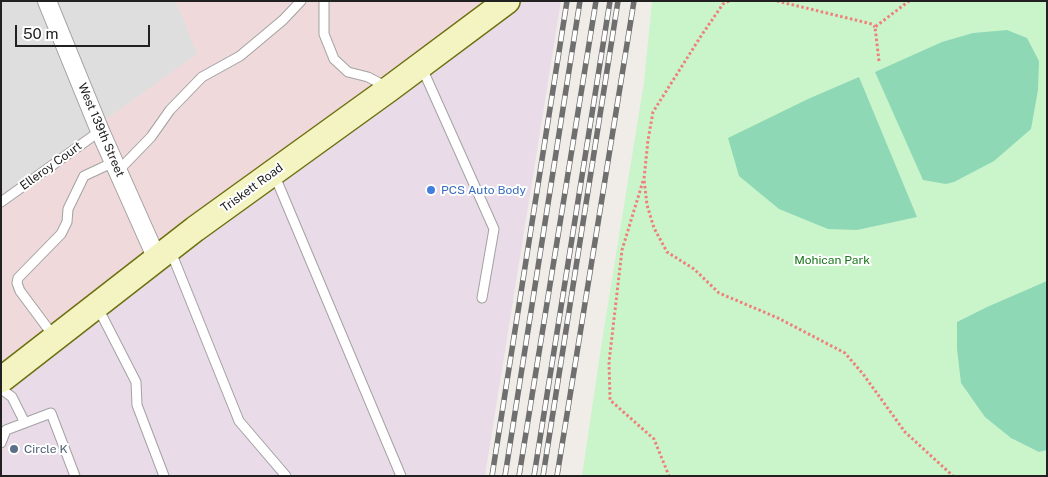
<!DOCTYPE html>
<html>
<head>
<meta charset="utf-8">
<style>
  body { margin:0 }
  #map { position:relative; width:1048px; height:477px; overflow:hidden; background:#f0ede8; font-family:"Public Sans",sans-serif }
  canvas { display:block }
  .frame { position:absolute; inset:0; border:2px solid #212121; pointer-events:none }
  .scale { position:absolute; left:15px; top:25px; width:135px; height:22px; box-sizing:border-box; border:2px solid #212121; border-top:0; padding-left:6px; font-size:15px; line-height:18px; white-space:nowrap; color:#212121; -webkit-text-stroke:4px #fff; paint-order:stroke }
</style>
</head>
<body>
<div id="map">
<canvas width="1048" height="477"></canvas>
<div class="frame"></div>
<div class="scale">50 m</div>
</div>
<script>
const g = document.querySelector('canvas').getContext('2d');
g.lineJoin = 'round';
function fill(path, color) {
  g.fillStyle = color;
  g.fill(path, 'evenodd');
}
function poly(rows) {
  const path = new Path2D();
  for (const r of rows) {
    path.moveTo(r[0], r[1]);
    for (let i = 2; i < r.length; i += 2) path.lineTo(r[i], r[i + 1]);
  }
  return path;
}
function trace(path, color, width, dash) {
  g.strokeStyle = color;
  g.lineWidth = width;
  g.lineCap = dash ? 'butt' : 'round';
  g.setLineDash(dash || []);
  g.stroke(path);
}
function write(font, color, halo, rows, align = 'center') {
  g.font = font + ' "Public Sans",sans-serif';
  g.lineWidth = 4;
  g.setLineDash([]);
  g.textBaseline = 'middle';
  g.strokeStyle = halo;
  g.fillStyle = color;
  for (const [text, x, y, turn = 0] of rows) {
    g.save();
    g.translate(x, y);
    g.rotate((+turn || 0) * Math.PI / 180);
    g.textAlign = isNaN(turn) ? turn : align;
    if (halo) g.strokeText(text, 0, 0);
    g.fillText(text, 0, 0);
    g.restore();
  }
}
fill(poly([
  [1,1,176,1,198,54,1,195]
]), '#dfdede');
fill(poly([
  [176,1,521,1,1,393,1,195,197,54]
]), '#efd9da');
fill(poly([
  [521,1,561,1,485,476,1,476,1,393]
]), '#e9dbe7');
fill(poly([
  [652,1,1047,1,1047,476,582,476,601,347,644,82]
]), '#caf5cb');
fill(poly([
  [1007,30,1027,38,1039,61,1038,90,1031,129,994,161,954,182,946,184,923,180,875,72,942,42,973,33],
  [859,77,917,217,857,230,828,229,779,209,739,176,728,138,808,99],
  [1047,281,1047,450,1039,452,1011,438,985,417,961,383,957,349,957,322,987,307]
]), '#8ed8b6');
const service = poly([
  [324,1,324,34,334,59,348,72,368,77,387,87],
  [422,68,494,229,482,298],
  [118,171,151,137,170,110,202,77,240,56,283,20,301,1],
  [274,174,401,476],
  [1,202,100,131],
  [171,252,239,421,286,476],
  [97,306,136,382,137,405,164,476],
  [55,338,20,291,17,283,18,278,61,234,67,222,68,209,84,176,114,162],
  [1,389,12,397,25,423],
  [1,443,6,430,51,413,75,476]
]);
const minor = poly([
  [47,1,100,131,157,259]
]);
const secondary = poly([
  [1,380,195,229,389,89,507,1]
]);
trace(service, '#a2a2a2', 11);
trace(minor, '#a2a2a2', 20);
trace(secondary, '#6c700f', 28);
trace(poly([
  [729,1,723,4,701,36,653,112,648,140,644,179,647,205,654,228,667,252,694,269,719,293,778,318,845,353,863,374,905,432,953,476],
  [777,1,872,24,875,27],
  [879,61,875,27,909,1],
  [643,181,622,250,609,362,610,400,654,439,669,476]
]), '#ee807c', 3, [2.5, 2.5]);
trace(service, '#fff', 9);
trace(minor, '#fff', 18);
trace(secondary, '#f4f4c2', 25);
const rail = poly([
  [492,476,567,1],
  [505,476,580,1],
  [519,476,596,1],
  [534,476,610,1],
  [543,476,618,1],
  [557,476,634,1]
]);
trace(rail, '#6f6f6f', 5.5);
trace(rail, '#fff', 4, [11]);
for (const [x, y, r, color] of [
  [431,190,5,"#3f7fe0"],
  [14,449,5,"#5c6f8a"]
]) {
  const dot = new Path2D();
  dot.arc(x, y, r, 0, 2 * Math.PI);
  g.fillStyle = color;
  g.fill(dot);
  trace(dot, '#fff', 2);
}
write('12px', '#212121', '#fff', [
  ["West 139th Street",101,130,67],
  ["Elleroy Court",51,166,-36],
  ["Triskett Road",252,188,-36]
]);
write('12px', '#366cbe', '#fff', [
  ["PCS Auto Body",441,190]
], 'left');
write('12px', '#167718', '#fff', [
  ["Mohican Park",832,260]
]);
write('12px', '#4e5e75', '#fff', [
  ["Circle K",24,449]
], 'left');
</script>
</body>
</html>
